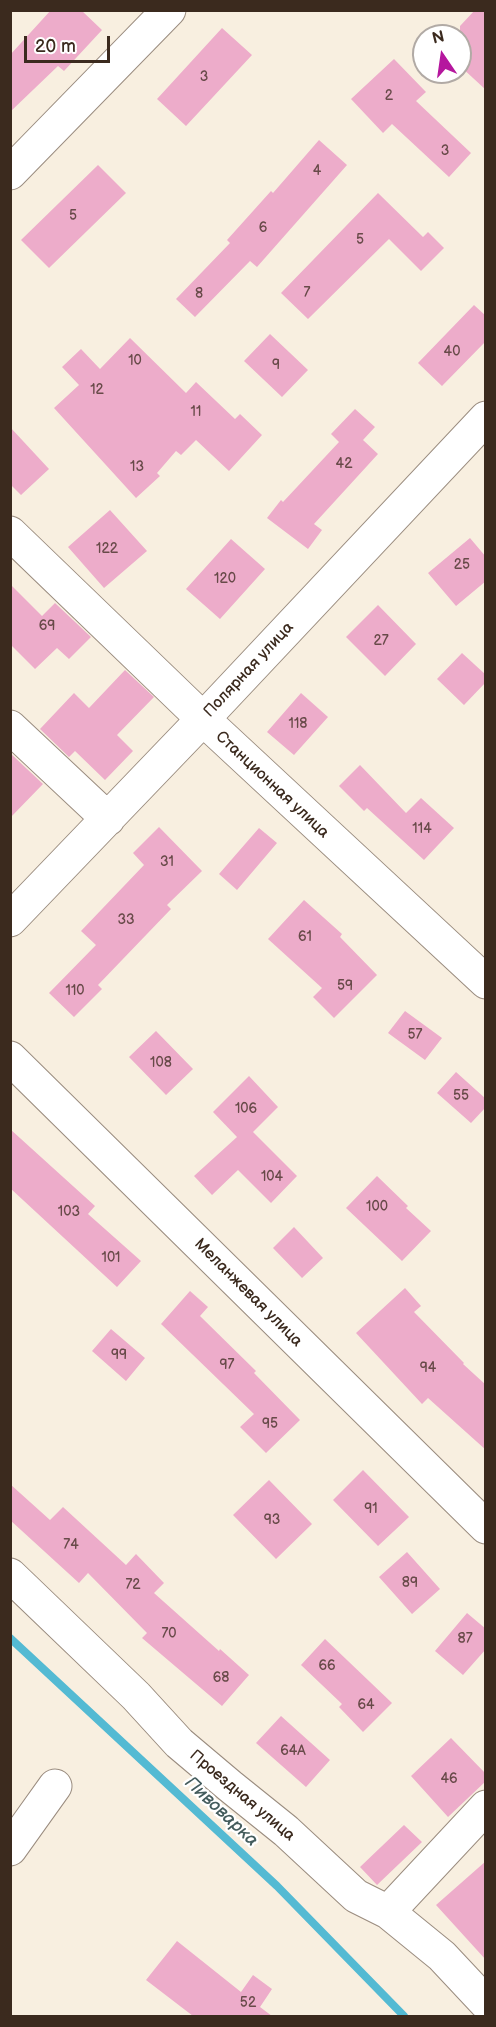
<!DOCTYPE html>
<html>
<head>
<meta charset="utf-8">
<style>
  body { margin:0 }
  #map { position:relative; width:496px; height:2027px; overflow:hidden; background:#f8efe0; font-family:"Balsamiq Sans",sans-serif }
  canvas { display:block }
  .frame { position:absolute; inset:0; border:12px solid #3b2a1e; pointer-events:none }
  .north { position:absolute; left:412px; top:24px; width:60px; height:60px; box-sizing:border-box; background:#fff; border:2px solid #b1aaa5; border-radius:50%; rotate:347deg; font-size:16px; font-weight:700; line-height:24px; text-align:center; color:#3b2a1e }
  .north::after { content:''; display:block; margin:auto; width:21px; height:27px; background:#b5179e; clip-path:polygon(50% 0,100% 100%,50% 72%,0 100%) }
  .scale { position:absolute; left:24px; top:36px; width:86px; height:27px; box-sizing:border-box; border:3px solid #3b2a1e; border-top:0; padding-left:8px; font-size:18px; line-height:21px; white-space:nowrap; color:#3b2a1e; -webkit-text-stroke:4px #fff; paint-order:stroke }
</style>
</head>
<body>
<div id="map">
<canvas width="496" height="2027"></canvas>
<div class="frame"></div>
<div class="north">N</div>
<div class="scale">20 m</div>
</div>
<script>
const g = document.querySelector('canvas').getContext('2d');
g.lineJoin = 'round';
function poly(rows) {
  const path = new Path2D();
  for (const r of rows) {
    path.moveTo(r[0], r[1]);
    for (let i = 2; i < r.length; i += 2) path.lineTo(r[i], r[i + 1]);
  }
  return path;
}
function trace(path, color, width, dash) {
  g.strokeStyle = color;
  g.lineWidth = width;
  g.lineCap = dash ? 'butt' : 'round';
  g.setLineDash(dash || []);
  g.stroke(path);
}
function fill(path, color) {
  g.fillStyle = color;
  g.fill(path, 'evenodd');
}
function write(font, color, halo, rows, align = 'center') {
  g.font = font + ' "Balsamiq Sans",sans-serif';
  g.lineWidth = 4.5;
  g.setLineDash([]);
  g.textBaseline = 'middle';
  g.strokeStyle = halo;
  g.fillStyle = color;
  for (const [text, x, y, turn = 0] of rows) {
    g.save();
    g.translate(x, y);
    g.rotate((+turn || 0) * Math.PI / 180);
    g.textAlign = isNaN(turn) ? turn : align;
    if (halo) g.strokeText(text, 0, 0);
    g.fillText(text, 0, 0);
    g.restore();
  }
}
trace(poly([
  [10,1638,277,1886,404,2016]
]), '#54bad3', 8);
fill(poly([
  [51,10,81,10,102,30,64,71,58,66,10,112,10,55],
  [475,10,486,10,486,90,460,66,460,26],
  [222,28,252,55,186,126,157,99],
  [394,59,426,92,416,101,471,153,449,177,392,124,383,133,351,99],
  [319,140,347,165,257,267,250,261,195,317,176,299,230,243,227,240,271,191,273,193],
  [98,165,126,193,49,268,21,240],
  [378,193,423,237,428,232,444,248,421,271,389,239,308,319,281,293],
  [474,305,486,316,486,341,442,386,418,363],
  [270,334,308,370,282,397,244,361],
  [130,338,186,393,196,382,235,419,240,414,262,435,229,471,196,440,181,455,176,451,157,473,160,476,136,498,54,408,79,385,62,367,81,349,100,369],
  [355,409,375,427,363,440,378,454,314,524,322,530,308,549,267,518,281,500,283,502,339,442,331,434],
  [10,427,49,469,21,495,10,484],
  [110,510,147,551,104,588,68,547],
  [470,538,486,557,486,581,456,606,428,573],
  [231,539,265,569,220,619,186,589],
  [10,584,42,616,55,603,91,637,69,659,57,648,35,669,10,644],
  [378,605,416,644,385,676,346,637],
  [462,653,486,675,486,682,464,705,437,679],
  [125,670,154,697,117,735,133,751,105,780,75,751,69,757,40,729,74,693,89,708],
  [301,693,328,717,294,755,267,732],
  [10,753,43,784,10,818],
  [360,765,406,813,421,798,454,828,424,860,367,808,364,811,339,786],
  [159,827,202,871,167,905,171,909,98,985,102,989,74,1017,49,993,96,945,81,931,144,865,133,853],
  [259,828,277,843,237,890,219,874],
  [304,900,342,934,340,937,377,975,334,1018,313,997,322,988,268,939],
  [405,1011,442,1038,425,1060,388,1033],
  [156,1031,193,1069,166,1095,129,1057],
  [456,1072,486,1099,486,1107,471,1123,437,1093],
  [249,1076,278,1107,253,1132,297,1176,271,1203,238,1170,212,1195,194,1176,237,1137,213,1112],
  [10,1129,95,1206,88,1214,141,1261,117,1287,10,1188],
  [377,1176,408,1206,406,1208,431,1231,402,1261,346,1208],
  [294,1227,323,1258,302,1278,273,1248],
  [405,1288,421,1306,414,1312,464,1363,463,1364,486,1385,486,1450,428,1398,422,1404,356,1333],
  [190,1291,208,1307,200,1316,256,1371,254,1373,300,1420,266,1453,240,1427,254,1414,161,1324],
  [111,1329,145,1358,126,1381,92,1351],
  [363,1470,409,1517,378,1546,333,1500],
  [269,1480,312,1524,276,1559,233,1515],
  [10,1484,50,1520,63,1507,126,1565,136,1554,164,1583,154,1593,219,1651,220,1649,249,1675,222,1706,142,1638,147,1633,88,1573,79,1583,10,1520],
  [407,1552,440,1589,412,1614,379,1577],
  [467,1613,486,1629,486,1649,463,1675,435,1651],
  [325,1639,392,1703,363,1732,339,1707,342,1704,301,1665],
  [281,1716,330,1760,306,1787,256,1743],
  [451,1738,486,1774,486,1781,448,1817,411,1776],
  [404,1825,422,1842,377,1885,360,1867],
  [486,1861,486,1960,436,1905],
  [177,1941,241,1992,253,1975,272,1989,260,2007,272,2016,193,2016,146,1980]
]), '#edacca');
const minor = poly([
  [10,173,169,10],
  [10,533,203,719,486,982],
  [10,727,108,819],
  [10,920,203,719,486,418],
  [10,1058,486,1527],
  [10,1575,136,1696,179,1743,230,1786,286,1831,356,1896,388,1912,442,1956,486,2003],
  [10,1849,55,1786],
  [388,1912,486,1807]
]);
trace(minor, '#9a8c7f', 35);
trace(minor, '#fff', 33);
write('14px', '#684a49', null, [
  ["3",204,77],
  ["2",389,96],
  ["3",445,151],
  ["4",317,171],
  ["5",73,216],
  ["6",263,228],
  ["5",360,240],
  ["7",307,293],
  ["8",199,294],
  ["40",452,352],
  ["10",135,361],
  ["9",276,365],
  ["12",97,390],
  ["11",196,412],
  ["42",344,464],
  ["13",137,467],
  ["122",107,549],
  ["25",462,565],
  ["120",225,579],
  ["69",47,626],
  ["27",381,641],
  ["118",298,724],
  ["114",422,829],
  ["31",167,862],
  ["33",126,920],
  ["61",305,937],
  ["59",345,986],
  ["110",75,991],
  ["57",415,1035],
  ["108",161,1063],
  ["55",461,1096],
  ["106",246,1109],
  ["104",272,1177],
  ["100",377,1207],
  ["103",69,1212],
  ["101",111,1258],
  ["99",119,1355],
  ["97",227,1365],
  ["94",428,1368],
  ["95",270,1424],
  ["91",371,1509],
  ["93",272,1520],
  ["74",71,1545],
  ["89",410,1583],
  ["72",133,1585],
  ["70",169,1634],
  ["87",465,1639],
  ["66",327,1666],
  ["68",221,1678],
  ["64",366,1705],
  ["64А",293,1751],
  ["46",449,1779],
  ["52",248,2003]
]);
write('16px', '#3b2a1e', '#fff', [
  ["Полярная улица",249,670,-47],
  ["Станционная улица",272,785,43],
  ["Меланжевая улица",248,1293,45],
  ["Проездная улица",242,1796,40]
]);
write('italic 18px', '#445c5d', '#fff', [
  ["Пивоварка",221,1812,43]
]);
</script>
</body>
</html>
